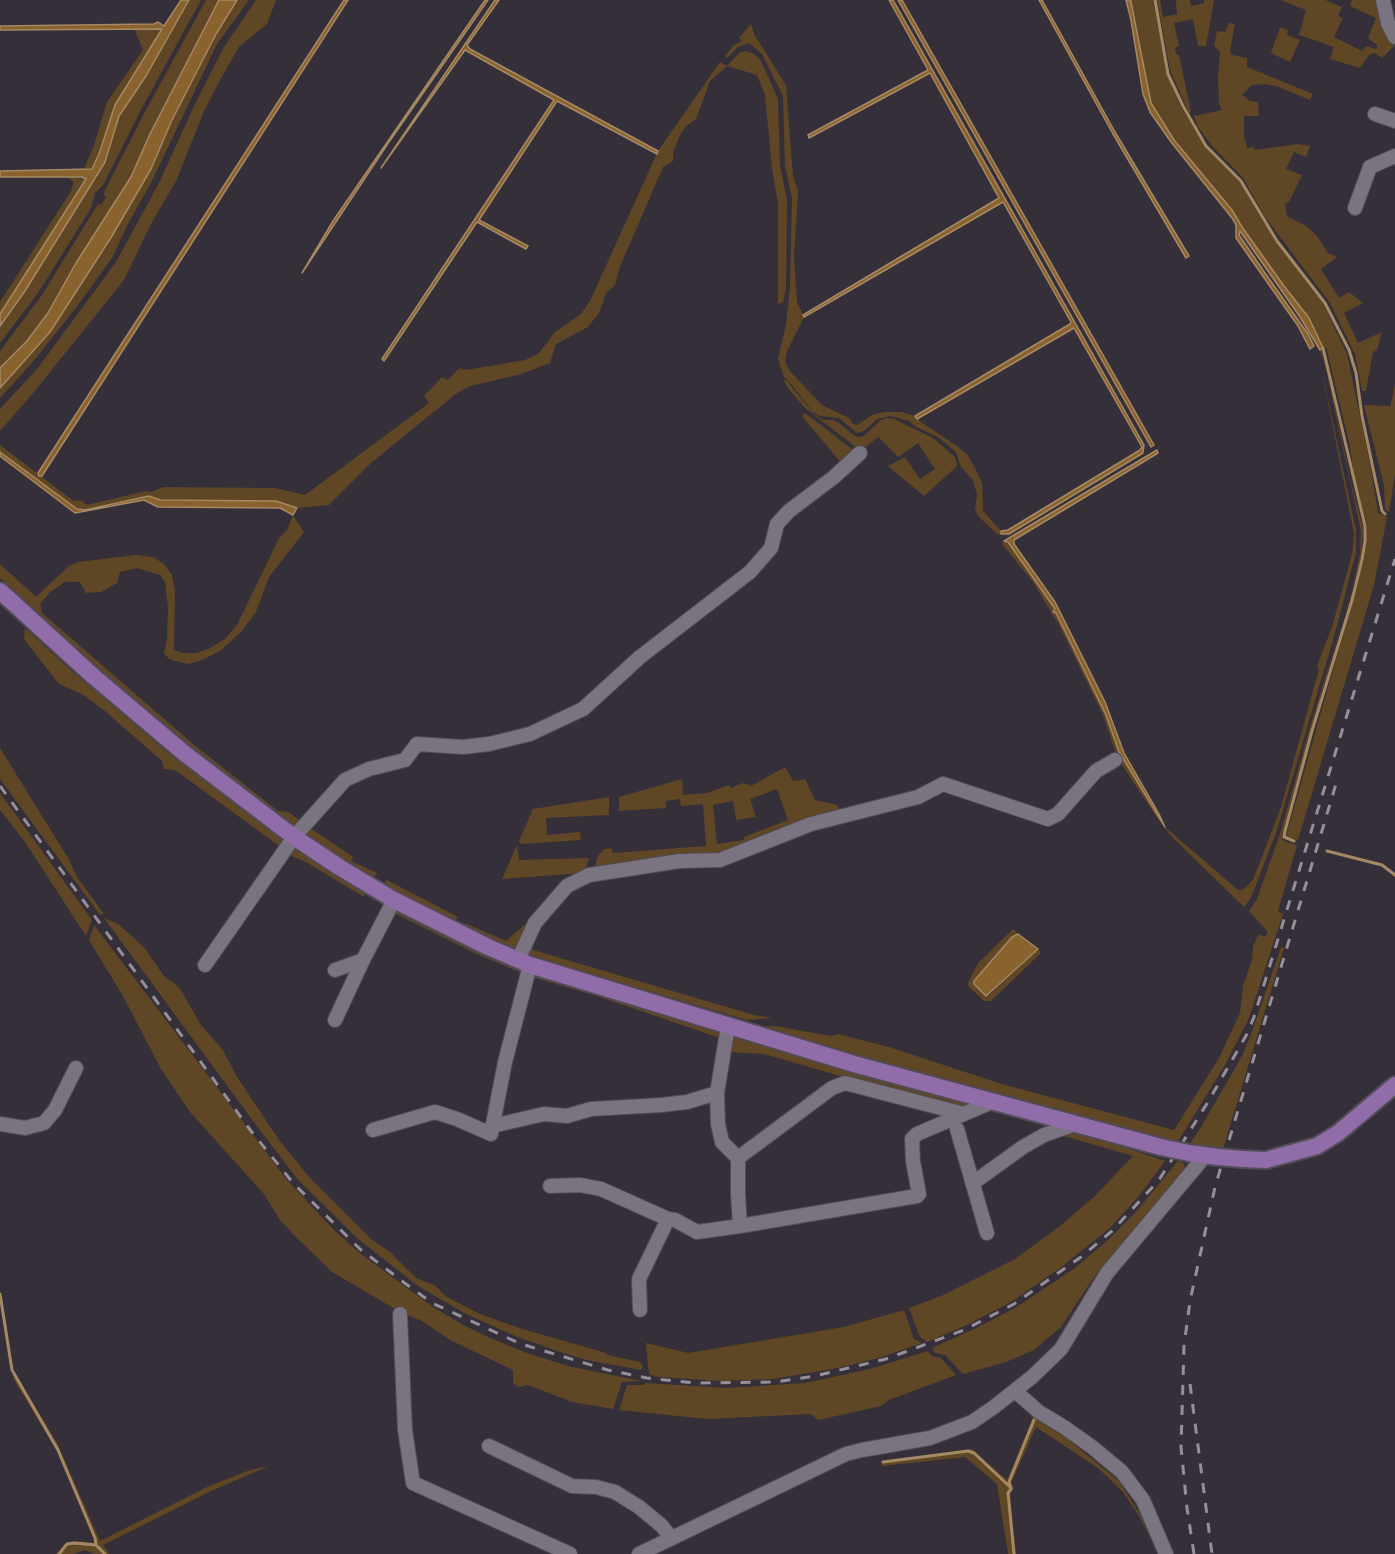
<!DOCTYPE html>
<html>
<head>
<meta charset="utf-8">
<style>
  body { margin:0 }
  canvas { display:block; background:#352f3a }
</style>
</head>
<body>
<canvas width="1395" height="1554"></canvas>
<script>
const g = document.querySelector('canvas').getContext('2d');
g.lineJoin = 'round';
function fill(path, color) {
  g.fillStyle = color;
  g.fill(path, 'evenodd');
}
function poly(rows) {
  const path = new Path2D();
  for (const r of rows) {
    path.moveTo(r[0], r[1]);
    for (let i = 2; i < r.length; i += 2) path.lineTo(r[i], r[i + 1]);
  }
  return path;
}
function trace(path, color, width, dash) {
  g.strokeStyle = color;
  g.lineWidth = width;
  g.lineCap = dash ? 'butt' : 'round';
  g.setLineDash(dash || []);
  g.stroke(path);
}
fill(poly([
  [189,0,201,0,142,108,103,185,95,193,91,208,38,293,0,343,0,326,25,291,105,162,119,116,146,76],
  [206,0,219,0,150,134,131,177,76,263,48,313,27,341,0,368,0,351,42,295,98,204,101,205,106,197,103,194,146,110],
  [237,0,249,0,217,44,151,183,129,222,112,258,75,309,31,364,0,398,0,388,112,236,151,169,171,122,216,34],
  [256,0,276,0,267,24,239,47,220,80,204,111,176,181,151,224,124,280,34,392,0,431,0,409,37,369,116,262,159,183,194,106,224,47],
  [1131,0,1153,0,1167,74,1181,107,1206,148,1240,182,1276,242,1323,303,1347,354,1371,468,1378,513,1387,517,1374,585,1298,840,1286,836,1364,560,1367,525,1355,481,1349,442,1326,347,1323,348,1309,318,1284,286,1242,227,1232,210,1174,140,1151,103],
  [1157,0,1160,0,1163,17,1177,14,1176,0,1190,0,1191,6,1204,3,1204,0,1214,0,1206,46,1198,46,1193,19,1174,23,1179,46,1175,47,1176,54,1179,55,1191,112,1189,113,1170,70],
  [1280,0,1325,0,1342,7,1338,16,1343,18,1334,37,1362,51,1366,46,1376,49,1378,46,1368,38,1376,18,1350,6,1352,0,1379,0,1395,45,1382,58,1375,53,1369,55,1360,68,1330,59,1334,47,1299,35,1306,10],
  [1229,23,1235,24,1230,51,1232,55,1247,58,1247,67,1313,94,1310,100,1279,87,1265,84,1252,85,1242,95,1250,101,1258,102,1259,116,1244,116,1244,136,1247,148,1254,147,1254,150,1298,144,1310,146,1306,157,1294,152,1286,169,1302,175,1289,202,1285,203,1287,216,1306,226,1317,236,1328,253,1337,257,1321,269,1339,298,1349,292,1363,303,1344,313,1358,343,1382,332,1377,350,1373,352,1366,391,1362,391,1355,354,1330,303,1265,217,1243,178,1213,147,1198,127,1194,116,1222,110,1219,104,1218,78,1220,52,1214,46,1217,31,1225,32],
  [751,24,755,36,786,85,793,176,798,191,794,256,797,302,804,317,787,351,785,361,789,370,822,405,849,418,853,424,857,425,872,415,884,412,901,412,915,416,921,422,957,446,967,454,976,470,982,483,983,511,1001,531,1001,534,998,535,978,516,975,509,977,495,973,480,961,467,956,452,938,437,916,427,909,421,890,416,877,419,864,431,857,433,839,418,820,416,813,412,792,385,784,377,778,359,786,324,790,289,792,198,785,166,783,96,762,54,749,43,738,47,727,58,725,56,733,46,742,41,739,38],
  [1280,27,1288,30,1287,35,1300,40,1290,62,1271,53],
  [134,28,163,29,115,105,99,154,92,169,84,169,94,145,107,102,143,50],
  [746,51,754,54,761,61,778,99,780,165,787,200,786,288,783,302,778,304,778,203,772,168,765,95,757,75,727,66,710,81,696,119,687,125,681,133,673,152,673,161,663,167,619,269,615,285,606,293,599,313,588,327,556,344,550,363,521,374,471,386,457,393,371,463,329,505,297,508,284,503,159,500,149,496,85,510,77,509,0,452,0,445,72,500,82,501,87,505,146,491,151,492,163,487,275,488,305,495,429,403,424,396,442,377,448,380,459,368,466,370,525,360,539,353,555,332,581,314,590,301,658,151,720,62,727,66,740,52],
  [67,177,87,179,0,314,0,302,71,191,74,182],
  [1320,350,1323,352,1325,358,1351,483,1363,527,1361,559,1311,730,1282,836,1283,841,1297,845,1278,911,1283,914,1249,1018,1225,1065,1177,1143,1009,1099,759,1027,775,1026,831,1036,838,1034,889,1047,1005,1085,1174,1130,1219,1058,1240,1013,1243,985,1252,960,1253,946,1259,934,1265,937,1268,932,1249,911,1257,899,1281,831,1310,727,1350,598,1360,555,1361,532,1324,360],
  [1320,362,1356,530,1356,552,1337,626,1277,830,1251,898,1244,907,1170,835,1152,810,1118,759,1103,715,1060,627,1033,582,1002,544,1004,541,1008,541,1055,609,1070,644,1106,715,1119,752,1165,827,1238,890,1243,890,1253,880,1281,807,1319,669,1317,666,1332,627,1352,554,1354,534],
  [783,380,787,381,814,414,823,420,833,420,839,423,852,434,858,437,864,436,881,420,886,418,894,419,933,438,955,457,957,466,924,496,888,466,905,457,920,479,935,469,918,443,898,457,878,437,861,451,805,408,791,392],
  [1395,384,1395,474,1389,512,1385,509,1384,485,1364,405,1390,406,1390,408],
  [805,413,857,453,843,465,802,416],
  [293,515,304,532,269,577,256,612,242,631,220,651,202,660,189,664,179,662,169,659,164,653,167,639,168,608,165,582,160,575,137,568,120,572,117,583,101,592,86,593,80,582,65,582,50,592,40,604,42,613,193,744,278,811,288,812,304,823,297,830,186,744,101,672,0,578,0,564,36,597,69,566,78,562,136,555,153,557,164,564,172,575,175,590,174,650,182,653,197,653,210,648,225,639,237,625,271,555,279,538,287,530],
  [25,628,67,667,168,753,286,843,282,848,175,770,164,769,162,761,105,711,82,694,59,684,24,639],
  [0,748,68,858,77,877,104,914,100,915,0,779],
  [785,767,793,781,805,779,815,800,838,805,838,814,720,858,593,872,598,856,604,849,611,848,613,853,706,846,703,804,681,806,680,799,666,801,666,808,619,811,619,797,682,779,683,795,707,793,729,785,731,788,743,783,751,786],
  [777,789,788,820,744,837,744,840,717,844,713,805,733,801,736,820,756,817,750,799],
  [0,793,92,920,86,936,25,842,0,810],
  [609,797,609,815,546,818,547,835,580,832,581,840,521,844,519,841,533,809],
  [307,826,353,857,351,861,377,873,372,879,301,832],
  [517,845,519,860,589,858,585,873,502,879],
  [293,847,366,892,364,897,306,862,289,855],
  [385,879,458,917,454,922,386,889],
  [568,889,541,924,531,945,533,950,754,1015,772,1018,747,1020,527,955,526,949,538,923],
  [394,909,483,953,526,971,525,974,481,956,392,912],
  [104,918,118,924,144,947,164,976,179,987,201,1025,223,1050,237,1077,279,1140,310,1178,372,1240,389,1251,416,1278,436,1286,445,1296,480,1314,519,1328,603,1352,608,1355,640,1362,643,1366,641,1370,586,1360,560,1352,515,1336,466,1314,418,1286,358,1239,298,1180,253,1121],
  [529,921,518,946,513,948,465,927,465,923,506,941],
  [94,925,287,1180,335,1231,361,1254,433,1307,463,1325,488,1337,527,1353,568,1366,641,1381,622,1382,613,1409,572,1402,528,1385,519,1387,513,1383,513,1370,450,1340,422,1321,402,1313,332,1272,295,1236,280,1220,264,1194,190,1112,161,1069,123,996,89,940],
  [1013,929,1018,934,1012,937,974,981,986,996,989,995,1038,949,1041,953,991,1001,984,1001,967,985,978,963],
  [1281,947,1284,948,1223,1149,1189,1145,1200,1129,1242,1056,1253,1029],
  [533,973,724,1034,723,1039,594,995,532,977],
  [729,1034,814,1061,974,1106,963,1112,782,1059,763,1054,727,1052],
  [1072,1130,1165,1161,1139,1196,1111,1227,1059,1269,1011,1302,967,1325,927,1342,920,1337,909,1308,941,1296,1015,1259,1060,1226,1094,1197,1133,1156,1064,1136,1047,1136],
  [1178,1161,1184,1164,1185,1169,1094,1277,1061,1327,1034,1350,1006,1362,963,1374,945,1355,935,1353,932,1348,974,1329,1015,1308,1075,1268,1109,1239,1135,1213],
  [904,1310,914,1339,922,1343,879,1358,838,1368,773,1379,720,1381,659,1377,650,1375,648,1367,646,1343,688,1353,844,1327],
  [928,1351,932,1356,941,1358,956,1375,889,1400,881,1406,818,1420,811,1414,707,1419,619,1410,627,1385,643,1385,646,1383,726,1388,805,1383,870,1369],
  [16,1375,57,1443,100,1541,209,1486,250,1470,269,1466,211,1491,103,1545,109,1554,94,1554,85,1550,73,1554,56,1554,67,1543,75,1541,94,1543,94,1538,57,1451,13,1378],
  [1033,1417,1066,1438,1119,1481,1140,1514,1152,1541,1139,1516,1123,1492,1098,1468,1036,1427,1011,1483,1014,1488,1010,1494,1016,1554,1008,1554,997,1484,965,1457,882,1466,881,1461,972,1449,1007,1480]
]), '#5f4624');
const water = poly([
  [181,0,189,0,146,76,119,116,105,162,25,291,0,326,0,314,86,179,82,177,0,177,0,171,92,169,99,154,115,105,162,29,0,30,0,26,154,24,158,22,164,26,181,0],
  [219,0,237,0,216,34,171,122,151,169,112,236,50,332,0,388,0,368,27,341,48,313,76,263,131,177,150,134,219,0],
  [344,0,348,0,42,476,39,476,38,473,344,0],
  [485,0,488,0,389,142,302,273,333,221,485,0],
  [495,0,499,0,467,45,470,49,658,151,657,154,557,101,479,220,528,246,526,249,477,222,384,361,382,359,554,100,465,50,381,168,495,0],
  [889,0,893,0,1144,445,1143,453,1009,534,1001,534,1001,531,1008,530,1140,450,1142,447,1074,328,917,419,915,416,1070,324,1071,322,1003,202,804,317,803,315,999,198,930,73,809,138,808,135,928,70,889,0],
  [898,0,902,0,1154,445,1151,447,898,0],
  [1039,0,1042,0,1115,132,1189,256,1186,258,1113,134,1039,0],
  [1126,0,1131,0,1131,2,1151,103,1174,140,1232,210,1242,227,1284,286,1309,318,1323,348,1320,350,1300,317,1240,231,1239,235,1265,273,1308,334,1314,346,1310,349,1298,326,1236,238,1236,225,1232,218,1171,142,1150,112,1143,94,1131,20,1126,0],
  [1157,450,1158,453,1014,540,1014,544,1055,602,1105,702,1124,753,1159,814,1165,827,1119,752,1106,715,1056,613,1053,612,1055,609,1008,542,1004,541,1157,450],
  [0,452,77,509,85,510,149,496,160,500,276,501,297,508,293,515,280,508,158,507,144,500,75,513,0,456,0,452],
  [1018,934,1038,949,986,996,974,984,974,981,1012,937,1018,934]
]);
fill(water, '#8a622d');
trace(water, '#a58864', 1.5);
trace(poly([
  [1155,0,1168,74,1183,106,1206,146,1241,181,1277,241,1325,303,1349,350,1356,373,1362,416,1382,511,1385,514],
  [1294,841,1284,837,1285,831,1312,731,1352,600,1362,560,1365,541,1365,526,1323,348],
  [1327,851,1382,865,1395,875],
  [0,1294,12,1370,58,1450,95,1538,96,1545,105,1554],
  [883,1462,968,1451,974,1453,1010,1487],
  [59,1554,67,1544,74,1543,96,1545],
  [1014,1554,1008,1493,1011,1489,1009,1482,1034,1420]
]), '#a58864', 3);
const minor = poly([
  [1383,0,1388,23,1395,37],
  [1375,114,1395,121],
  [1355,208,1370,167,1395,156],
  [518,960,535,923,567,886,589,875,680,861,720,860,811,824,918,797,943,784,1048,819,1058,814,1096,771,1115,760],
  [205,965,294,837,345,780,369,769,405,760,417,744,463,747,489,744,530,734,583,709,640,657,750,572,771,548,777,524,789,511,834,477,860,453],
  [335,970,363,960,394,900],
  [335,1020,363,960],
  [0,1124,25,1128,44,1123,55,1110,76,1068],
  [492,1126,544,1114,567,1116,591,1109,661,1105,687,1102,717,1093],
  [957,1129,987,1233],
  [373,1130,435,1112,457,1119,491,1134,505,1062,530,965],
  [738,1158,832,1088,845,1083,964,1114],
  [973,1183,1023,1147,1044,1135,1076,1124],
  [550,1186,580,1185,601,1189,668,1219],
  [740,1226,917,1196,919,1194,913,1161,912,1139,917,1134,992,1102],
  [640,1310,639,1279,668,1219,675,1220,697,1232,740,1226,738,1194,738,1158,722,1142,718,1124,717,1093,728,1026],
  [400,1314,405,1430,413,1483,570,1554],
  [1015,1391,1039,1412,1064,1427,1092,1447,1122,1472,1143,1500,1166,1554],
  [489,1446,572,1486,596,1487,615,1492,639,1507,662,1526,671,1538],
  [639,1554,846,1454,862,1450,930,1438,972,1422,994,1407,1032,1377,1061,1349,1107,1273,1205,1156]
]);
const major = poly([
  [0,591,93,676,184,753,294,837,339,867,394,900,488,947,530,965,854,1064,1161,1147],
  [1189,1153,1218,1157],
  [1241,1159,1266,1160,1317,1146,1338,1133,1395,1085]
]);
trace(minor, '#504b54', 16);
trace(major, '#504b54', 20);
trace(minor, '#7a7380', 14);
trace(major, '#906ca9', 16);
trace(poly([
  [0,786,251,1131,294,1184,360,1249,406,1284,432,1303,521,1344,608,1370,647,1378,695,1383,775,1382,815,1376,886,1359,964,1330,1014,1304,1081,1257,1112,1231,1159,1180,1208,1102,1247,1034,1254,1017,1395,559],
  [1190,1384,1212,1554],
  [1194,1554,1187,1508,1181,1447,1184,1346,1190,1301,1215,1187,1336,784]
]), '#948f98', 3, [10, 10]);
const majorBridge = poly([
  [1161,1147,1189,1153],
  [1218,1157,1241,1159]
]);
trace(majorBridge, '#504b54', 20, []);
trace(majorBridge, '#906ca9', 16);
</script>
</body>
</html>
